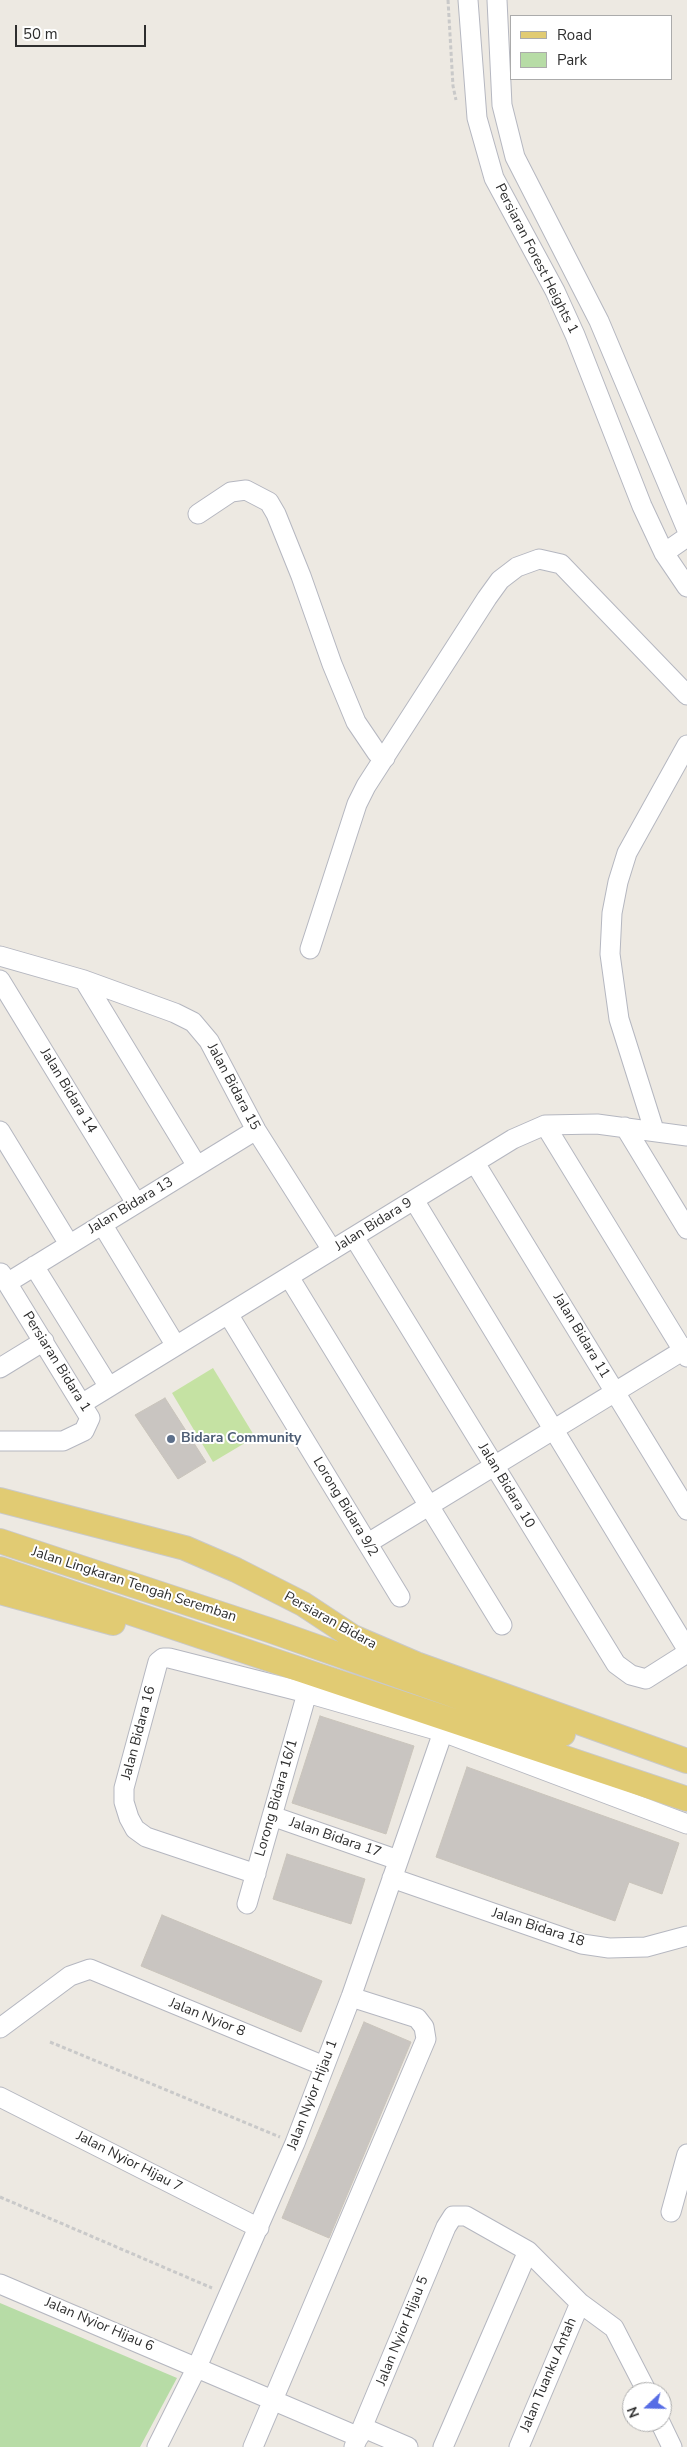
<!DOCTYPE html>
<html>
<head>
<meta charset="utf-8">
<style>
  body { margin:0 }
  #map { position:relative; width:687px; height:2447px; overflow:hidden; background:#ede9e2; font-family:"Nunito Sans",sans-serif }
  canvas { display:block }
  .legend { position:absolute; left:510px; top:15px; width:162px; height:65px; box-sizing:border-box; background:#fff; border:1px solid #ababab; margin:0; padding:6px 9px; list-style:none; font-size:15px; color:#2e2e2e }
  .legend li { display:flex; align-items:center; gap:10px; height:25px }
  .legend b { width:25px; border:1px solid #ababab }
  .north { position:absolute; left:622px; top:2382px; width:50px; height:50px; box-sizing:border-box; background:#fff; border:1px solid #ababab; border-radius:50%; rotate:249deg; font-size:14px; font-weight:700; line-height:20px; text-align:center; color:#2e2e2e }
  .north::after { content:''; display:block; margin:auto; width:18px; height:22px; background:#576de5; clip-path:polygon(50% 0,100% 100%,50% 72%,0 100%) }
  .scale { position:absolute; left:15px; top:25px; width:131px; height:22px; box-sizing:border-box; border:2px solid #2e2e2e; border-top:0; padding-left:6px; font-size:15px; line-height:18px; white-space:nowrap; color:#2e2e2e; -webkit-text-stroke:4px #fff; paint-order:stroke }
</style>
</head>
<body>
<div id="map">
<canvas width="687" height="2447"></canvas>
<ul class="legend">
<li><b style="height:6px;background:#e1cb73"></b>Road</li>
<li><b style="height:14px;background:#b7dca6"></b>Park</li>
</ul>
<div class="north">N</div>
<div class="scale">50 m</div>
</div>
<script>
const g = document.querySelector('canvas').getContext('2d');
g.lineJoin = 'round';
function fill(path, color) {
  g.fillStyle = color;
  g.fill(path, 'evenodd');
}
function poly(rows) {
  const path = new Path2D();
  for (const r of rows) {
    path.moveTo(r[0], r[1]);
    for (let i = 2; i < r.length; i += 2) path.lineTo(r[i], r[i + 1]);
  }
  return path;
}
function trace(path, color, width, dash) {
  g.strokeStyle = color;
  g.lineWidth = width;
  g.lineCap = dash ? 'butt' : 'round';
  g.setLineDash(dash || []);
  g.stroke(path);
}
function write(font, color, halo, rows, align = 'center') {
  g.font = font + ' "Nunito Sans",sans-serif';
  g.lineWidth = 4;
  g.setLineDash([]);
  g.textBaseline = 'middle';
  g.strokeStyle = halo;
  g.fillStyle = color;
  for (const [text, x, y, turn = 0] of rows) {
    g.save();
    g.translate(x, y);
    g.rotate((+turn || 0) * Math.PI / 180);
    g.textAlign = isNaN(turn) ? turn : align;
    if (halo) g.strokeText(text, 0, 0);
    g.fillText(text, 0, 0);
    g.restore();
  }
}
fill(poly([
  [0,2303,177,2378,140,2447,0,2447]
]), '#b7dca6');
fill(poly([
  [213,1368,255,1437,213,1462,172,1393]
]), '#c5e2a3');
const building = poly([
  [165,1398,206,1462,178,1479,135,1415,165,1398],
  [320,1716,414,1746,386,1834,292,1803,320,1716],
  [467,1767,679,1843,662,1894,629,1882,615,1921,436,1857,467,1767],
  [287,1854,365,1879,351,1924,273,1899,287,1854],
  [162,1915,322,1981,301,2032,141,1966,162,1915],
  [364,2022,411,2042,329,2238,282,2218,364,2022]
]);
fill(building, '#c9c5c1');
trace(building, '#c9c4bb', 1);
const minor = poly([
  [468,0,477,118,494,178,555,291,575,335,642,506,664,553,687,587],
  [497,0,502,105,515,157,599,321,687,530],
  [198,514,231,492,246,490,269,502,276,514,301,576,332,664,356,722,377,753,385,758],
  [664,553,687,537],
  [310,949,357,804,366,786,487,598,500,580,517,567,539,559,561,564,687,695],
  [0,956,84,980,175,1013,193,1022,209,1041,256,1130,332,1250],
  [0,980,136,1203],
  [84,980,197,1166],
  [545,1125,687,1357],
  [625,1127,687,1229],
  [654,1130,619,1019,610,954,612,913,618,882,627,853,687,745],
  [0,1131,69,1244],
  [475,1163,687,1510],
  [414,1200,687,1649],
  [102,1224,176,1346],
  [354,1237,616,1664,631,1675,646,1679,687,1653],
  [34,1266,109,1387],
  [289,1277,502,1625],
  [7,1283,256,1130],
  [228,1314,400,1597],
  [0,1368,44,1341],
  [83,1403,513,1139,545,1125,597,1124,687,1136],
  [0,1441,63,1441,84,1431,90,1418,1,1273],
  [368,1543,687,1348],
  [272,1816,398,1860],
  [256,1874,146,1837,135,1829,129,1818,124,1802,124,1788,158,1662,163,1658,169,1658,307,1693,443,1732,687,1824],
  [392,1878,582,1944,609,1948,646,1947,687,1936],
  [247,1904,307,1693],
  [0,2028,70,1976,90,1969,324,2066],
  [0,2097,259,2228],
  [671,2212,687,2154],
  [0,2284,359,2437],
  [660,2422,672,2447],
  [364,2428,408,2447],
  [157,2447,197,2367,295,2143,351,1997,443,1732],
  [253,2447,426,2039,424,2027,417,2018,351,1997],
  [354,2447,446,2227,453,2216,466,2216,528,2251,580,2303,614,2328,647,2392],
  [443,2447,528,2251],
  [519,2447,580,2303]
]);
const major = poly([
  [0,1500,185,1548,236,1570,303,1604,353,1637,416,1664,687,1761],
  [0,1541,269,1630,563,1734],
  [0,1569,687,1799],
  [0,1592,113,1623]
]);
trace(minor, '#b5b7c0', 21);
trace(major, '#c9c9c9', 26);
trace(poly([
  [448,0,453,86,456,100],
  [50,2042,280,2137],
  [0,2197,212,2288]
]), '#c9c9c9', 3, [4, 2.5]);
trace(minor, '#fff', 19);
trace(major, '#e1cb73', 24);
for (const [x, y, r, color] of [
  [171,1439,5,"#5c6f8a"]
]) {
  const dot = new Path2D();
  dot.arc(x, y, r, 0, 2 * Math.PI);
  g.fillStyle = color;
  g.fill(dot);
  trace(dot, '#fff', 2);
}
write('14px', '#2e2e2e', '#fff', [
  ["Persiaran Forest Heights 1",536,259,63],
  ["Jalan Bidara 15",233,1087,62],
  ["Jalan Bidara 14",68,1091,59],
  ["Jalan Bidara 13",131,1206,-31],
  ["Jalan Bidara 9",374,1225,-32],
  ["Jalan Bidara 11",581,1336,59],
  ["Persiaran Bidara 1",56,1362,58],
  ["Jalan Bidara 10",506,1486,59],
  ["Lorong Bidara 9/2",345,1507,59],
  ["Jalan Lingkaran Tengah Seremban",134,1585,18],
  ["Persiaran Bidara",330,1621,29],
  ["Jalan Bidara 16",139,1733,-75],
  ["Lorong Bidara 16/1",277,1798,-74],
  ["Jalan Bidara 17",335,1838,19],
  ["Jalan Bidara 18",538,1928,18],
  ["Jalan Nyior 8",207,2018,22],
  ["Jalan Nyior Hijau 1",313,2095,-69],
  ["Jalan Nyior Hijau 7",129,2162,27],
  ["Jalan Nyior Hijau 6",99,2325,23],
  ["Jalan Nyior Hijau 5",403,2331,-68],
  ["Jalan Tuanku Antah",549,2375,-67]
]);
write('bold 14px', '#4e5e75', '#fff', [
  ["Bidara Community",181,1439]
], 'left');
</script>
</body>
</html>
